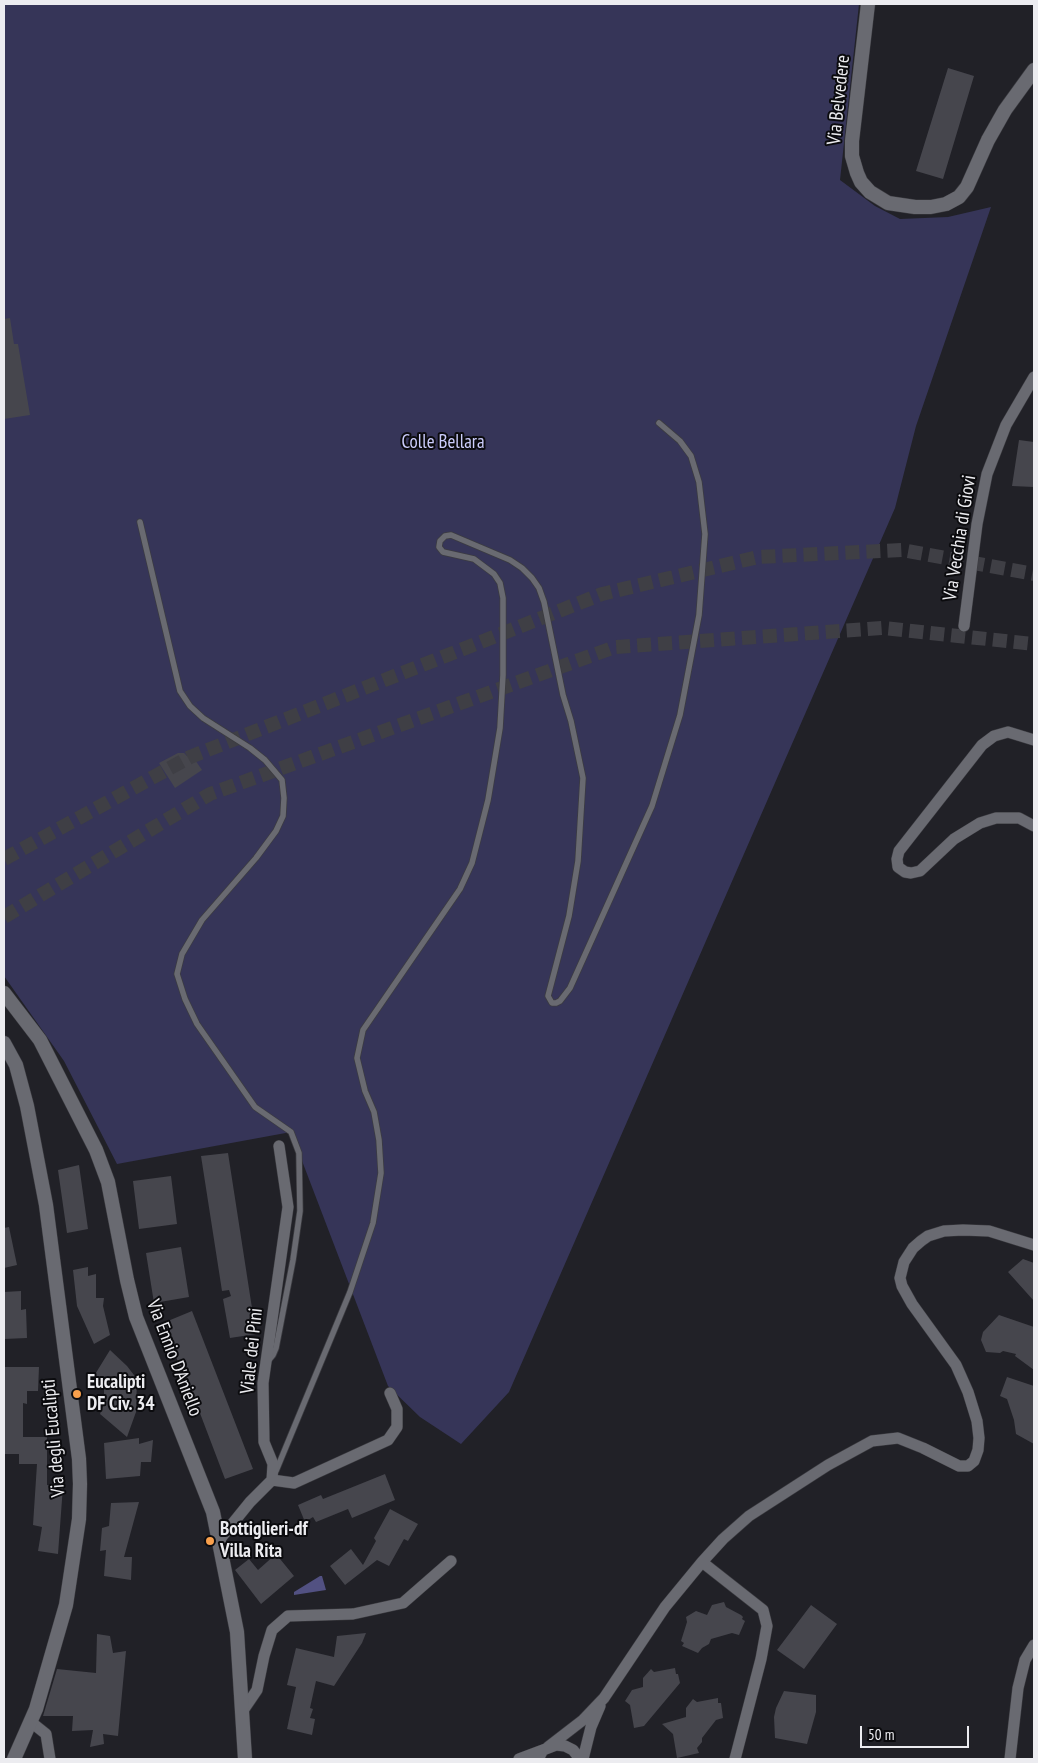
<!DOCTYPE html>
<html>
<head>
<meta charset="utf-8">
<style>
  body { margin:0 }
  #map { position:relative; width:1038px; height:1763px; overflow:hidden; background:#212127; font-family:"PT Sans Narrow",sans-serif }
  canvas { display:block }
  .frame { position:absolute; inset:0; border:5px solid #ececf0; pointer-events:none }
  .scale { position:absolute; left:860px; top:1726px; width:109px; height:22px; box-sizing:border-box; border:2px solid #ececf0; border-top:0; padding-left:6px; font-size:15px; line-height:18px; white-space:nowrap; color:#ececf0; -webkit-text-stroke:4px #0b0b0e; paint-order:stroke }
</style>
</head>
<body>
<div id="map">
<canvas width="1038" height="1763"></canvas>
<div class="frame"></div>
<div class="scale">50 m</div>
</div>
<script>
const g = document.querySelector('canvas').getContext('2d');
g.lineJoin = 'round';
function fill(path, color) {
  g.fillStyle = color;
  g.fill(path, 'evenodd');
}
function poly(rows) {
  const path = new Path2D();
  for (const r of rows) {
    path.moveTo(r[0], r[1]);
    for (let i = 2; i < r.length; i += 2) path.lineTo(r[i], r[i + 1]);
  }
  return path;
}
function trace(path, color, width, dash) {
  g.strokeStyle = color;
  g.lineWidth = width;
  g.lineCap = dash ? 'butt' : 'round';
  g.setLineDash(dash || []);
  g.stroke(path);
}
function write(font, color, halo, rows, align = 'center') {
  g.font = font + ' "PT Sans Narrow",sans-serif';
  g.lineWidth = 4;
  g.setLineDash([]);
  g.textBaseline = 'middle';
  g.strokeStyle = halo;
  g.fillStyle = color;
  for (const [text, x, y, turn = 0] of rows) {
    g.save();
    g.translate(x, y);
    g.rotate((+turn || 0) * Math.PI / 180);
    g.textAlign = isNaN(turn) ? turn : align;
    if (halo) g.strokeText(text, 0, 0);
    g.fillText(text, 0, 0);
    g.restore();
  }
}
fill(poly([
  [4,4,859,4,840,180,875,206,900,219,948,217,991,207,916,426,895,508,509,1392,461,1444,420,1417,388,1386,291,1132,117,1164,64,1061,4,976]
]), '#363558');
fill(poly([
  [320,1576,322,1576,326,1590,294,1595,294,1592]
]), '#525182');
fill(poly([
  [948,68,974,76,943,179,916,171],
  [10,318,14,344,18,344,30,415,4,419,4,319],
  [1019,440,1034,442,1034,487,1012,486],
  [178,753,184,753,187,756,191,754,202,770,175,788,159,763],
  [228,1153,256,1334,230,1338,223,1299,231,1296,229,1290,222,1291,201,1156],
  [79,1165,88,1229,67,1233,58,1170],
  [171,1176,177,1224,139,1229,133,1181],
  [9,1227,17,1265,4,1268,4,1228],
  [181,1247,189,1297,154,1303,146,1253],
  [1023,1259,1034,1263,1034,1301,1008,1272],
  [88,1267,88,1276,96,1274,96,1298,104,1298,103,1306,110,1335,94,1344,77,1306,73,1270],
  [21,1291,21,1310,26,1309,27,1338,4,1339,4,1292],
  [192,1311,253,1469,225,1479,187,1379,185,1380,163,1323],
  [999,1315,1034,1327,1034,1370,1015,1356,1016,1354,1003,1351,1000,1353,986,1352,981,1340,983,1332],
  [110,1350,127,1366,137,1379,136,1412,127,1437,100,1414,104,1404,104,1389,94,1376],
  [4,1367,39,1367,38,1391,27,1391,27,1404,23,1403,23,1437,47,1437,47,1485,63,1486,58,1554,38,1551,42,1527,33,1525,37,1464,19,1464,19,1454,4,1454],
  [1007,1377,1034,1386,1034,1444,1016,1434,1014,1420,1007,1399,1000,1396],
  [139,1438,139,1444,153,1440,151,1462,141,1462,140,1476,106,1479,104,1443],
  [385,1474,395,1500,352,1518,348,1509,316,1522,313,1517,305,1522,298,1505,321,1495,323,1499],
  [139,1502,124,1557,132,1557,131,1580,104,1576,106,1550,100,1551,102,1528,109,1526,111,1503],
  [390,1509,418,1524,408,1541,404,1539,389,1566,377,1560,345,1585,330,1566,351,1549,363,1565,376,1541,374,1538],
  [276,1554,294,1576,261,1604,235,1570,249,1559,258,1570],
  [724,1602,726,1607,741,1615,743,1617,742,1619,745,1621,739,1635,732,1633,711,1639,709,1644,702,1648,698,1653,682,1646,684,1643,681,1641,687,1622,686,1617,696,1611,707,1615,712,1605],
  [811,1605,837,1624,804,1669,777,1650],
  [366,1633,362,1643,334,1686,316,1681,310,1708,313,1709,310,1718,315,1719,312,1735,287,1729,296,1687,287,1685,296,1648,334,1657,337,1636],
  [97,1634,110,1636,113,1653,126,1651,118,1736,103,1734,104,1744,90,1747,93,1730,72,1731,73,1716,43,1716,57,1669,96,1673],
  [675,1668,676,1674,678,1674,680,1683,644,1726,634,1728,630,1705,625,1701,632,1690,643,1687,643,1678,651,1669,654,1672],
  [784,1691,816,1695,816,1712,807,1744,775,1738,774,1717,776,1708],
  [718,1698,718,1703,721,1703,723,1718,716,1720,702,1738,702,1742,697,1748,699,1753,677,1758,673,1734,662,1724,686,1717,686,1708,693,1699,697,1702]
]), '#46464d');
trace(poly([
  [4,859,190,757,602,594,758,557,902,550,1034,574],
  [4,917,210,794,615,647,883,628,1034,644]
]), '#3f3f45', 14, [14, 7]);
const service = poly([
  [140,522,180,691,190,706,203,718,250,748,265,760,282,780,284,798,283,816,276,831,256,858,202,920,182,954,177,974,185,999,197,1024,255,1107,291,1132,299,1153,300,1211,293,1260,276,1348,273,1355,268,1361],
  [276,1471,350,1292,373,1223,381,1173,379,1140,374,1112,365,1091,357,1058,363,1030,460,889,472,863,488,800,500,728,503,675,503,598,500,583,494,574,474,559,443,552,439,547,440,541,445,536,451,535,510,560,522,568,532,578,539,588,544,602,563,695,571,721,583,778,578,861,569,916,548,996,552,1003,556,1003,560,1001,570,988,652,806,680,715,699,615,705,534,699,482,691,456,680,441,659,423]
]);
const minor = poly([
  [964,626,977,524,987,474,1006,425,1034,377],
  [1034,740,1008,732,994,736,982,745,899,851,897,859,898,867,905,872,911,873,920,871,954,839,980,823,996,818,1019,818,1034,826],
  [272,1480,294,1483,388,1440,397,1427,397,1409,390,1393],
  [220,1539,250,1502,272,1480,273,1464,264,1442,263,1383,288,1207,279,1146],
  [702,1562,763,1610,767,1626,761,1659,735,1759],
  [242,1712,257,1690,264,1656,272,1630,288,1616,353,1614,403,1603,451,1561],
  [31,1722,46,1734,50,1759],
  [548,1747,583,1720,604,1698,665,1607,702,1562,723,1539,749,1516,828,1465,872,1441,898,1438,923,1448,959,1466,968,1466,974,1461,978,1450,979,1438,977,1421,968,1392,956,1365,912,1304,902,1286,900,1278,904,1262,913,1248,921,1241,928,1236,944,1231,963,1230,989,1231,1034,1245],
  [519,1759,543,1750],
  [538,1759,543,1750,556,1745,565,1746,573,1750,580,1759],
  [583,1759,591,1727,600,1706],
  [1010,1759,1018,1688,1025,1660,1034,1645]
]);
const tertiary = poly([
  [868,4,852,141,852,156,857,173,861,182,870,192,888,203,915,207,931,207,946,204,959,197,967,187,988,140,1005,110,1034,70],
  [4,993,40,1040,96,1150,108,1182,127,1280,136,1317,213,1512,237,1632,245,1759],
  [4,1043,16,1065,27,1106,46,1205,79,1459,80,1484,79,1519,66,1605,36,1709,14,1759]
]);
trace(service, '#3c3c41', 7);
trace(minor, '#3c3c41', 12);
trace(tertiary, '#3c3c41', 15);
trace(service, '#696a71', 5.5);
trace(minor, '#696a71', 11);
trace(tertiary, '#696a71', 14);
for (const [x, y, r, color] of [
  [77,1394,5,"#f9a04c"],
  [210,1541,5,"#f9a04c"]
]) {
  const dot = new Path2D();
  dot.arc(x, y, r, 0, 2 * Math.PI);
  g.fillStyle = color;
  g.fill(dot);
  trace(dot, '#0b0b0e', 2);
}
write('19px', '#ececf0', '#0b0b0e', [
  ["Via Belvedere",839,100,-84],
  ["Via Vecchia di Giovi",960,538,-81],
  ["Viale dei Pini",252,1351,-84],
  ["Via Ennio D'Aniello",174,1358,69],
  ["Via degli Eucalipti",54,1438,-95]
]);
write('19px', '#cccdfc', '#0b0b0e', [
  ["Colle Bellara",443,443]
]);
write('bold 19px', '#ececf0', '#0b0b0e', [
  ["Eucalipti",87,1383],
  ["DF Civ. 34",87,1405],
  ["Bottiglieri-df",220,1530],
  ["Villa Rita",220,1552]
], 'left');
</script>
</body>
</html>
